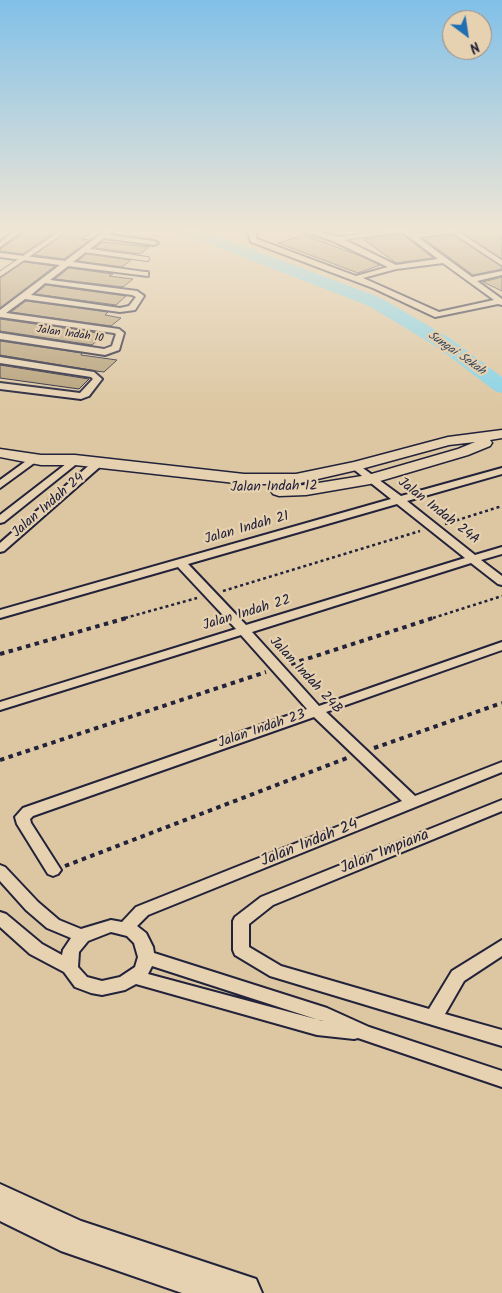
<!DOCTYPE html>
<html>
<head>
<meta charset="utf-8">
<style>
  body { margin:0 }
  #map { position:relative; width:502px; height:1293px; overflow:hidden; background:#ddc7a2; font-family:Kalam,sans-serif }
  canvas { display:block }
  .north { position:absolute; left:442px; top:10px; width:50px; height:50px; box-sizing:border-box; background:#e6d1b0; border:1px solid #988b81; border-radius:50%; rotate:149deg; font-size:14px; font-weight:700; line-height:20px; text-align:center; color:#22223b }
  .north::after { content:''; display:block; margin:auto; width:18px; height:22px; background:#1f6fb2; clip-path:polygon(50% 0,100% 100%,50% 72%,0 100%) }
</style>
</head>
<body>
<div id="map">
<canvas width="502" height="1293"></canvas>
<div class="north">N</div>
</div>
<script>
const g = document.querySelector('canvas').getContext('2d');
g.lineJoin = 'round';
function poly(rows) {
  const path = new Path2D();
  for (const r of rows) {
    path.moveTo(r[0], r[1]);
    for (let i = 2; i < r.length; i += 2) path.lineTo(r[i], r[i + 1]);
  }
  return path;
}
function fill(path, color) {
  g.fillStyle = color;
  g.fill(path, 'evenodd');
}
function trace(path, color, width, dash) {
  g.strokeStyle = color;
  g.lineWidth = width;
  g.lineCap = dash ? 'butt' : 'round';
  g.setLineDash(dash || []);
  g.stroke(path);
}
function write(font, color, halo, rows, align = 'center') {
  g.font = font + ' Kalam,sans-serif';
  g.lineWidth = 4.5;
  g.setLineDash([]);
  g.textBaseline = 'middle';
  g.strokeStyle = halo;
  g.fillStyle = color;
  for (const [text, x, y, turn = 0] of rows) {
    g.save();
    g.translate(x, y);
    g.rotate((+turn || 0) * Math.PI / 180);
    g.textAlign = isNaN(turn) ? turn : align;
    if (halo) g.strokeText(text, 0, 0);
    g.fillText(text, 0, 0);
    g.restore();
  }
}
fill(poly([
  [179,230,202,230,381,298,451,339,502,377,502,393,495,391,437,347,369,306,181,233,179,230]
]), '#87d3e7');
const building = poly([
  [26,230,58,230,23,254,0,251,0,249,26,230],
  [69,230,94,230,82,239,90,240,64,259,34,255,69,230],
  [493,230,502,236,502,259,460,231,493,230],
  [402,234,433,258,396,263,363,239,402,234],
  [304,235,358,255,380,265,358,273,278,243,304,235],
  [453,235,502,267,502,269,473,275,423,238,453,235],
  [102,242,149,247,140,254,95,248,102,242],
  [86,254,131,260,122,267,78,261,86,254],
  [24,262,55,266,0,308,0,278,24,262],
  [69,268,113,274,109,276,133,279,123,287,55,279,69,268],
  [502,277,502,291,483,282,502,277],
  [46,285,126,296,116,305,35,294,46,285],
  [26,301,108,312,105,315,121,318,111,326,11,312,26,301],
  [0,319,105,334,92,345,0,331,0,319],
  [0,341,82,353,81,355,117,360,104,372,96,371,0,355,0,341],
  [0,365,89,379,79,389,0,378,0,365]
]);
fill(building, '#b59f78');
trace(building, '#22223b', 1);
const lane = poly([
  [452,230,502,263],
  [411,236,455,231],
  [336,239,403,230],
  [84,250,147,259],
  [0,274,65,230]
]);
const street = poly([
  [16,230,24,230,0,247,0,242,16,230],
  [106,230,114,230,109,235,154,241,158,243,154,245,104,238,73,262,145,272,148,272,148,276,68,266,50,280,137,291,144,296,135,310,120,312,25,299,6,313,119,329,124,333,119,350,105,355,0,339,0,333,104,349,112,346,116,334,114,333,0,317,0,310,60,265,0,257,0,253,65,261,106,230],
  [45,283,132,295,136,297,129,306,120,308,31,295,45,283],
  [249,230,256,230,255,232,257,239,356,276,388,267,333,241,300,230,311,230,339,237,396,265,438,259,400,230,408,230,472,277,502,271,502,275,477,281,502,299,502,305,498,304,435,317,373,288,251,242,248,232,249,230],
  [443,263,494,300,439,312,363,278,396,269,443,263],
  [0,357,94,372,102,379,89,396,81,399,0,389,0,383,80,393,93,379,91,377,0,363,0,357],
  [33,456,38,459,37,461,0,488,0,480,33,456],
  [75,457,80,460,79,462,4,522,0,523,0,515,75,457],
  [98,460,103,463,102,465,4,551,0,552,0,543,94,461,98,460],
  [356,463,401,496,502,468,502,474,407,501,475,555,502,547,502,554,481,560,502,576,502,585,498,584,471,563,252,632,319,706,502,642,502,650,326,712,415,796,502,762,502,772,148,915,137,926,146,933,153,947,154,953,327,1008,369,1027,502,1071,502,1087,358,1038,354,1039,317,1035,136,984,125,990,102,995,91,993,75,987,64,972,30,954,0,927,0,912,6,914,42,944,62,955,63,950,71,938,47,928,26,910,0,881,0,865,5,867,38,902,59,920,81,929,111,920,122,922,136,907,402,801,314,717,33,816,30,819,31,823,61,870,58,874,53,876,48,874,17,824,15,817,23,808,307,709,241,635,0,710,0,702,236,629,178,567,0,618,0,610,391,499,352,468,352,464,356,463],
  [397,504,465,558,246,625,188,564,397,504],
  [111,932,127,936,134,943,138,957,135,967,120,977,102,981,87,977,78,967,79,952,88,941,111,932],
  [152,966,322,1021,323,1021,148,974,152,966],
  [502,800,502,811,273,905,249,924,249,947,281,966,429,1009,452,971,502,940,502,956,464,981,445,1014,502,1030,502,1046,270,976,235,955,233,950,233,921,235,917,261,897,502,800]
]);
const secondary = poly([
  [502,430,502,438,490,440,492,443,490,446,468,455,370,484,306,495,279,496,273,494,271,491,273,488,279,486,306,485,368,475,458,449,475,442,449,445,361,469,296,484,244,484,75,465,41,465,0,457,0,449,41,455,75,455,244,474,296,474,354,462,448,437,502,430]
]);
const highway = poly([
  [0,1184,81,1221,256,1279,262,1293,182,1293,61,1251,0,1221,0,1184]
]);
trace(lane, '#22223b', 6);
trace(street, '#22223b', 4);
trace(secondary, '#22223b', 3);
trace(highway, '#22223b', 4);
trace(poly([
  [445,524,502,506],
  [223,591,420,531],
  [125,618,197,598],
  [433,618,502,596]
]), '#22223b', 2.5, [3, 3]);
trace(poly([
  [0,654,130,617],
  [291,664,436,617],
  [374,748,502,703],
  [0,760,266,672],
  [65,866,347,758]
]), '#22223b', 4, [4.5, 4.5]);
trace(lane, '#e6d1b0', 4);
fill(street, '#e6d1b0');
fill(secondary, '#e6d1b0');
fill(highway, '#e6d1b0');
const sky = g.createLinearGradient(0, 0, 0, 411);
sky.addColorStop(0, '#81c0e8');
sky.addColorStop(0.56, '#f0e6d5');
sky.addColorStop(1, '#f0e6d500');
g.fillStyle = sky;
g.fillRect(0, 0, 502, 411);
write('11px', '#22223b', '#e6d1b0', [
  ["Jalan Indah 10",70,335,8]
]);
write('italic 12px', '#36455d', '#e6d1b0', [
  ["Sungai Sekah",456,354,35]
]);
write('14px', '#22223b', '#e6d1b0', [
  ["Jalan Indah 12",274,488,-1],
  ["Jalan Indah 24",49,506,-41],
  ["Jalan Indah 24A",438,512,38],
  ["Jalan Indah 21",247,529,-16],
  ["Jalan Indah 22",247,614,-17],
  ["Jalan Indah 24B",305,676,47],
  ["Jalan Indah 23",262,730,-19]
]);
write('16px', '#22223b', '#e6d1b0', [
  ["Jalan Indah 24",310,844,-22],
  ["Jalan Impiana",385,853,-22]
]);
</script>
</body>
</html>
